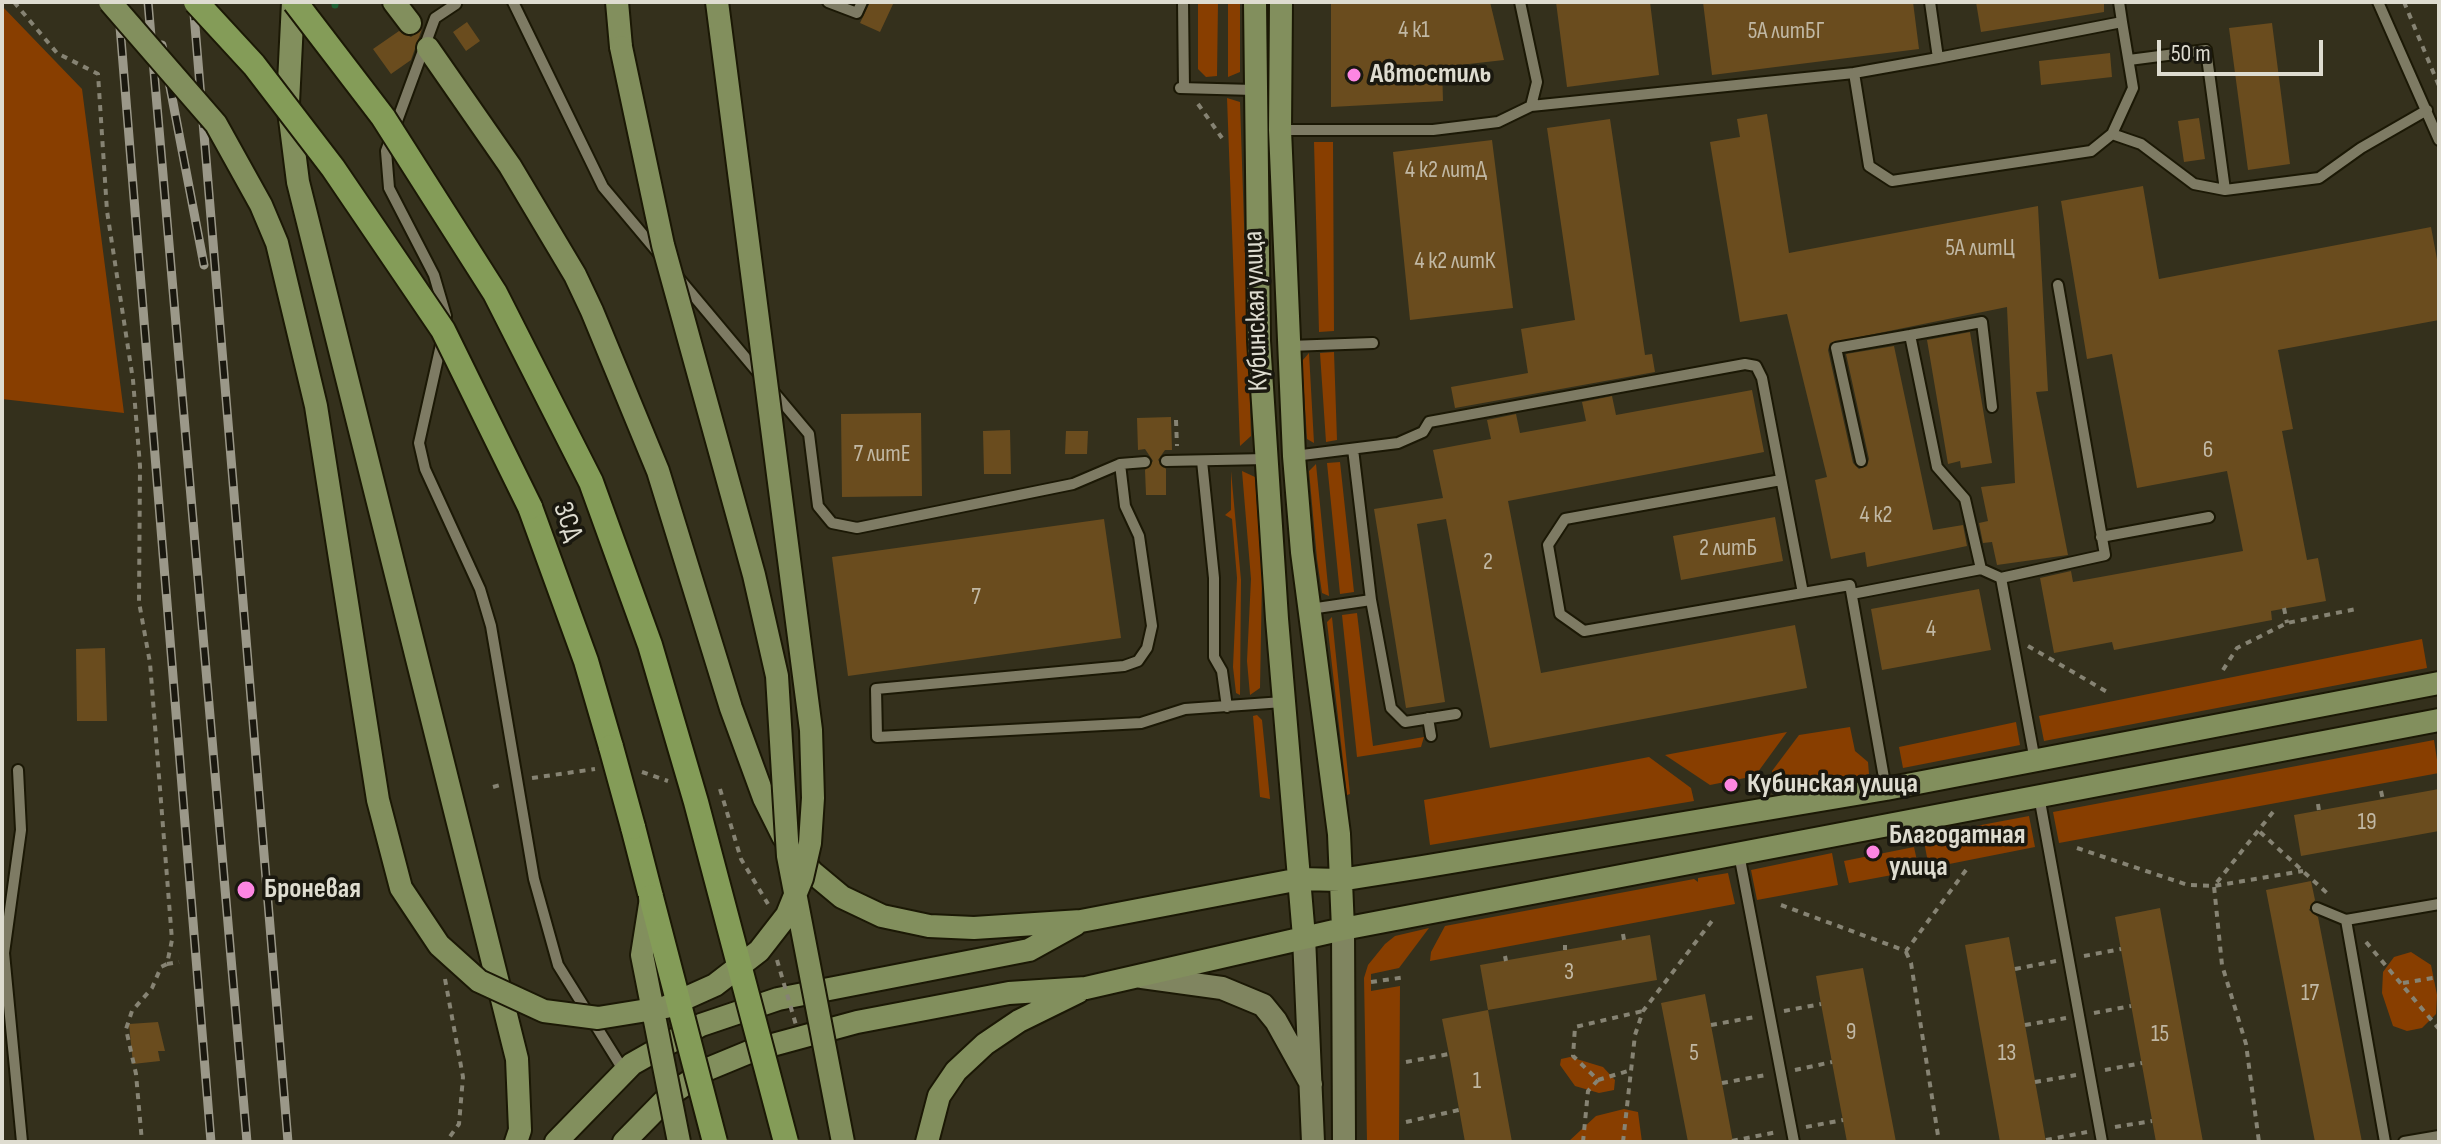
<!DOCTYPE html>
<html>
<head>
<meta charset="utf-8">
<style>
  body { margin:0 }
  #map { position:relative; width:2441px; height:1144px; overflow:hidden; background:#34301c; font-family:"Sofia Sans Condensed",sans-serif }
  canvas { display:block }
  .frame { position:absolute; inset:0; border:4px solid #dedcd0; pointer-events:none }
  .scale { position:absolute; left:2157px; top:40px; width:166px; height:36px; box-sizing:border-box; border:4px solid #dedcd0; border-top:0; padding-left:10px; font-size:24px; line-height:28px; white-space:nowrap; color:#dedcd0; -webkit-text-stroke:6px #1a180f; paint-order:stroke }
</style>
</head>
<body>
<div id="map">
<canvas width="2441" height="1144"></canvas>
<div class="frame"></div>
<div class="scale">50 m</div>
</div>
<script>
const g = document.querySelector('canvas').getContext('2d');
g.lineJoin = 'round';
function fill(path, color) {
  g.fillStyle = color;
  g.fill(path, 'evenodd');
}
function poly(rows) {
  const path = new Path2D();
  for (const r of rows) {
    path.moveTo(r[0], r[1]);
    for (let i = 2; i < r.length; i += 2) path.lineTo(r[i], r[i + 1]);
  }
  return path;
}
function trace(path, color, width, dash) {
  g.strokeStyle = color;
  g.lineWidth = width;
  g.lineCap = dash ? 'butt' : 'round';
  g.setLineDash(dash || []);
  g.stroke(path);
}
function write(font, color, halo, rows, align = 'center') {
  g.font = font + ' "Sofia Sans Condensed",sans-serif';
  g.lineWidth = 7;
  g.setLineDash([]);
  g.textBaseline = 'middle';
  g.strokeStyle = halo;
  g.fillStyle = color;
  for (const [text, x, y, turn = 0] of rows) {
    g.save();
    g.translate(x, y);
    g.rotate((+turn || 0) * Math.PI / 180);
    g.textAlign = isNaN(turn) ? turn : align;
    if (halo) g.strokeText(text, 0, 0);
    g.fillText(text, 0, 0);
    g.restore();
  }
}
fill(poly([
  [1198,2,1218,2,1217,76,1206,77,1198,69],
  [1228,2,1240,2,1240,72,1228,77],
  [2,6,82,89,124,413,2,399],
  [1227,98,1240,102,1251,436,1240,446],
  [1314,142,1333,142,1334,331,1319,332],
  [1334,352,1337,440,1326,442,1320,353],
  [1309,353,1314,443,1307,439,1302,361],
  [1340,462,1354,592,1340,594,1327,463],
  [1316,464,1329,596,1322,593,1317,559,1309,471],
  [1231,471,1241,580,1240,695,1236,693,1233,667,1237,578,1232,519,1225,515,1231,510],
  [1242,471,1255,477,1262,578,1260,688,1250,695,1247,661,1251,579],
  [1357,613,1373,746,1424,737,1421,747,1357,757,1342,615],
  [1332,617,1350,794,1347,795,1327,622],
  [2422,639,2427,668,2044,741,2039,716],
  [1257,715,1262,720,1270,799,1260,797,1253,716],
  [2016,722,2020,745,1903,768,1899,747],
  [1850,727,1855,751,1868,762,1869,774,1810,785,1774,786,1772,771,1799,735],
  [1787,732,1755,776,1710,785,1665,755],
  [2434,740,2439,773,2059,843,2053,812],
  [1649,757,1691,788,1694,801,1430,845,1424,800],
  [2029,816,2035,847,1929,868,1923,836],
  [1914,847,1919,870,1849,883,1844,861],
  [1832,853,1838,885,1757,900,1751,870],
  [1728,873,1735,904,1430,961,1431,952,1445,926,1694,879,1698,882,1698,878],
  [1429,928,1399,968,1371,974,1371,991,1400,986,1399,1142,1367,1142,1364,978,1368,965,1385,944,1395,936],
  [2411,952,2431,965,2437,995,2436,1014,2422,1028,2407,1031,2393,1026,2382,993,2383,972,2394,957],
  [1570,1057,1603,1067,1615,1080,1614,1090,1599,1093,1575,1086,1560,1065,1561,1059],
  [1624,1109,1638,1112,1642,1142,1568,1142,1596,1116]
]), '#883e00');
trace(poly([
  [335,5,335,2]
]), '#1e5f32', 7);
fill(poly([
  [870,2,894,2,880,32,860,23],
  [1331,2,1490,2,1504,60,1442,67,1443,101,1331,107],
  [1556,2,1650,2,1659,75,1567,87],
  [1703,2,1913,2,1919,49,1712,75],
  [1976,2,2104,2,2104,12,1981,32],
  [467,22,480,41,466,51,453,32],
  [2272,23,2290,164,2248,170,2229,28],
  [422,29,411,60,391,74,373,49,399,31,411,37],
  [2110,53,2112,77,2041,85,2039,61],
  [1767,114,1789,253,2038,206,2048,391,2036,392,2068,555,1997,565,1992,542,1983,543,1979,523,1988,521,1981,487,2015,483,2007,307,1830,343,1828,350,1853,463,1859,469,1867,466,1869,459,1846,354,1894,346,1933,530,1963,525,1967,546,1867,567,1865,552,1831,559,1815,480,1827,477,1787,314,1740,322,1710,142,1740,137,1737,119],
  [2199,118,2205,159,2184,162,2178,121],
  [1610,119,1645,355,1652,354,1655,372,1455,408,1451,387,1528,373,1521,329,1575,320,1547,128],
  [1492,140,1513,308,1410,320,1393,152],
  [2143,186,2159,279,2431,227,2439,270,2439,320,2278,350,2293,429,2282,431,2307,560,2318,558,2326,601,2271,611,2272,620,2114,650,2112,642,2054,653,2040,578,2071,571,2073,582,2243,551,2227,471,2137,488,2112,354,2087,359,2061,201],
  [1970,332,1992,463,1961,468,1960,461,1948,464,1927,340],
  [1752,390,1764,452,1508,501,1541,673,1795,625,1807,688,1490,748,1446,519,1417,524,1445,702,1406,708,1374,509,1443,498,1433,450,1491,439,1487,420,1516,414,1520,433,1586,421,1582,402,1612,396,1616,415],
  [921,413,922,496,842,497,841,414],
  [1171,417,1172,450,1165,450,1158,460,1166,469,1166,495,1146,495,1145,470,1153,461,1145,449,1138,450,1137,418],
  [1010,430,1011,474,984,474,983,431],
  [1066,431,1088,431,1087,454,1065,454],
  [1775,517,1783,561,1681,580,1673,536],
  [1104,519,1121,638,848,676,832,557],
  [1979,589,1991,650,1882,670,1871,609],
  [105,648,107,721,77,721,76,649],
  [2439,789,2439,831,2301,856,2294,815],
  [2311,881,2315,900,2309,910,2318,917,2362,1142,2315,1142,2266,890],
  [2160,908,2203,1142,2156,1142,2115,917],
  [1650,935,1657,980,1488,1010,1480,965],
  [2009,937,2025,1025,2046,1142,2000,1142,1965,945],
  [1863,968,1896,1142,1847,1142,1821,1004,1816,976],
  [1705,994,1722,1083,1733,1142,1688,1142,1661,1003],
  [1488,1010,1512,1142,1465,1142,1449,1054,1442,1019],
  [158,1022,165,1051,158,1051,160,1061,133,1064,129,1024]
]), '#6a4c1e');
const service = poly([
  [513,2,603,187,660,255],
  [828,2,857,13,862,2],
  [1183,2,1184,88],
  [1930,2,1938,58,2122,22,2119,2],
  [2378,2,2439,140],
  [1938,58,1854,73,1869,166,1892,181,2091,151,2112,134,2133,88,2122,22],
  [2129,60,2206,50,2225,190],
  [1180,88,1254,90],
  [1531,106,1854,73],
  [1280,130,1433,130,1498,122,1531,106,1537,82,1520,2],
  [2112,134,2141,144,2194,184,2225,190,2319,178,2361,148,2427,110],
  [677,276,760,375],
  [445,324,446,316,434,275,389,188,386,151,435,18,456,4],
  [1910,335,1982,322,1992,407],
  [442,340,419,443,425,469,480,589,491,626,534,879,558,965,624,1071],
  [1289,346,1373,343],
  [772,390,809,434,818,506,832,523,857,528,1073,484,1120,464,1145,462],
  [1353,449,1371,600,1391,708,1405,722,1456,714],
  [1294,456,1398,443,1423,432,1429,422,1745,364,1756,366,1762,378,1803,593,1850,585,1886,789],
  [1166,461,1267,459],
  [1202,461,1214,578,1214,657,1222,671,1227,707],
  [1861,461,1836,348,1910,335,1937,467,1965,499,1981,569],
  [1120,464,1125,506,1139,536,1152,626,1147,648,1138,661,1124,666,876,689,877,737,1141,723,1185,709,1283,702],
  [1781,480,1565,519,1548,545,1560,614,1584,631,1803,593],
  [2101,537,2209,517],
  [2001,578,2035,761],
  [1852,594,1981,569,2001,578,2105,555,2058,285],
  [1310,609,1371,600],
  [1428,718,1431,736],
  [18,770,21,830,4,953,22,1142],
  [2039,796,2102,1142],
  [1739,854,1794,1142],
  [2317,908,2346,920,2439,904],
  [2346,920,2385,1142],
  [2404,1142,2439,1136]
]);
const secondary = poly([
  [1343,929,1344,1142],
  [1304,937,1313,1142],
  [1142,977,1222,988,1263,1005,1276,1021,1311,1084]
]);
const primary = poly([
  [293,2,288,103,298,182,517,1059,520,1130,516,1142],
  [394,2,410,23],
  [617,2,621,47],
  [1255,2,1259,341,1277,619,1304,937],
  [1281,2,1280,130,1294,456,1302,552,1339,834,1343,929],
  [428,48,510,166,575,275,592,311,658,471,731,708,764,798,783,836,812,872,842,897,882,916,929,926,974,928,1081,921,1300,879,1340,880,1422,867,1886,789,2439,683],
  [556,1142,632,1064,701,1025,778,999,1029,950,1076,924],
  [624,1142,671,1094,708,1069,754,1050,857,1022,1009,993,1086,988,1343,929,2439,720],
  [927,1142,939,1096,956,1071,985,1044,1019,1021,1078,992]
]);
const motorway = poly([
  [530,507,586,661,611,747],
  [633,827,651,897]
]);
trace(service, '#1b1805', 14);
trace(secondary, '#1b1805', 26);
trace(primary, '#1b1805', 26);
trace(motorway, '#1b1805', 28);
trace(poly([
  [14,2,57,53,98,74,107,211,133,380,140,466,139,602,150,663,172,940,167,964,161,967,152,988,132,1011,126,1029,136,1074,142,1142],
  [2404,2,2439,86],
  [1198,104,1222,138],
  [1176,420,1177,446],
  [2284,608,2287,623],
  [2028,646,2109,693],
  [2223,670,2237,648,2287,623,2356,609],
  [642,772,668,781],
  [532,778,595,769],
  [493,787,504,784],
  [720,789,741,859,768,904],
  [2381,791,2383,800],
  [2318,804,2319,811],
  [2273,812,2214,886,2303,871],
  [2260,832,2328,894],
  [2077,848,2188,885,2214,886,2222,965,2246,1044,2259,1142],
  [1781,905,1906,951,1966,870],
  [1623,934,1624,940],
  [2366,942,2439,1029],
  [1565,945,1565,950],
  [1906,952,1911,963,1939,1142],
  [1505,956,1506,961],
  [2084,956,2121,949],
  [167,964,179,962],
  [2015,969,2056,961],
  [445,979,463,1077,459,1124,446,1142],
  [1371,982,1406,977],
  [2403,983,2439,977],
  [1784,1011,1821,1004],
  [2094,1013,2131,1006],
  [1711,1025,1755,1017],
  [2025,1025,2066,1018],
  [1406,1062,1449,1054],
  [1795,1070,1832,1062],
  [2105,1070,2142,1063],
  [1598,1080,1631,1070],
  [2035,1082,2076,1075],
  [1722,1083,1766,1075],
  [1406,1122,1459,1110],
  [1806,1127,1843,1120],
  [2115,1127,2152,1121],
  [2046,1140,2087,1132],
  [1732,1141,1777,1132],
  [1583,1142,1588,1091,1598,1080,1573,1056,1575,1027,1643,1011],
  [1623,1142,1635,1035,1643,1011,1715,917]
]), '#868373', 4, [6, 6]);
trace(service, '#7e7b64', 10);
trace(secondary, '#808560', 22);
trace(primary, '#828f5d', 22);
trace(motorway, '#849c58', 24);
const rail = poly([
  [118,2,211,1142],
  [148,2,247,1142],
  [193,2,288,1142],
  [162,45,204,265]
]);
trace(rail, '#9b9889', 9);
trace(rail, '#1a180f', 6, [18]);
const primaryBridge = poly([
  [110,2,216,124,261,205,277,243,316,406,378,800,401,888,439,945,479,981,544,1011,598,1018,666,1007,715,985,759,951,787,915,802,878,810,843,813,798,811,730,717,2],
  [621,47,663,245,754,575,777,676,788,856,843,1142],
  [651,898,642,955,679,1142]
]);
const motorwayBridge = poly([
  [196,2,254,65,333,168,443,330,530,507],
  [295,2,383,117,495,293,591,482,650,645,696,802,786,1142],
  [611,747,633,827],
  [651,897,715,1142]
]);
trace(primaryBridge, '#1b1805', 26, []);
trace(motorwayBridge, '#1b1805', 28, []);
trace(poly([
  [777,960,796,1025]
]), '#868373', 4, [6, 6]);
trace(primaryBridge, '#828f5d', 22);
trace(motorwayBridge, '#849c58', 24);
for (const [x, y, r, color] of [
  [1354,75,8,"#fd86e2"],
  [1731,785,8,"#fd86e2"],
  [1873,852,8,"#fd86e2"],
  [246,890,10,"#fd86e2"]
]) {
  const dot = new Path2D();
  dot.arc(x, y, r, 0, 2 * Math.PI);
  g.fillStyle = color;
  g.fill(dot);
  trace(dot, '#1a180f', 3);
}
write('24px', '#c1b8a4', null, [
  ["4 к1",1414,31],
  ["5А литБГ",1786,32],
  ["4 к2 литД",1446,171],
  ["5А литЦ",1980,249],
  ["4 к2 литК",1455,262],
  ["6",2208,451],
  ["7 литЕ",882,455],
  ["4 к2",1876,516],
  ["2 литБ",1728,549],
  ["2",1488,563],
  ["7",976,598],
  ["4",1931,630],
  ["19",2367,823],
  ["3",1569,973],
  ["17",2310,994],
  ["9",1851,1033],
  ["15",2160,1035],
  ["5",1694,1054],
  ["13",2007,1054],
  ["1",1477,1082]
]);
write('bold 28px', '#dedcd0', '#1a180f', [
  ["Автостиль",1370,75],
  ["Кубинская улица",1747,785],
  ["Благодатная",1889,836],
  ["улица",1889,868],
  ["Броневая",264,890]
], 'left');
write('28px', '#dedcd0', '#1a180f', [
  ["Кубинская улица",1257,311,-92],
  ["ЗСД",567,522,70]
]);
</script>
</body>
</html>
